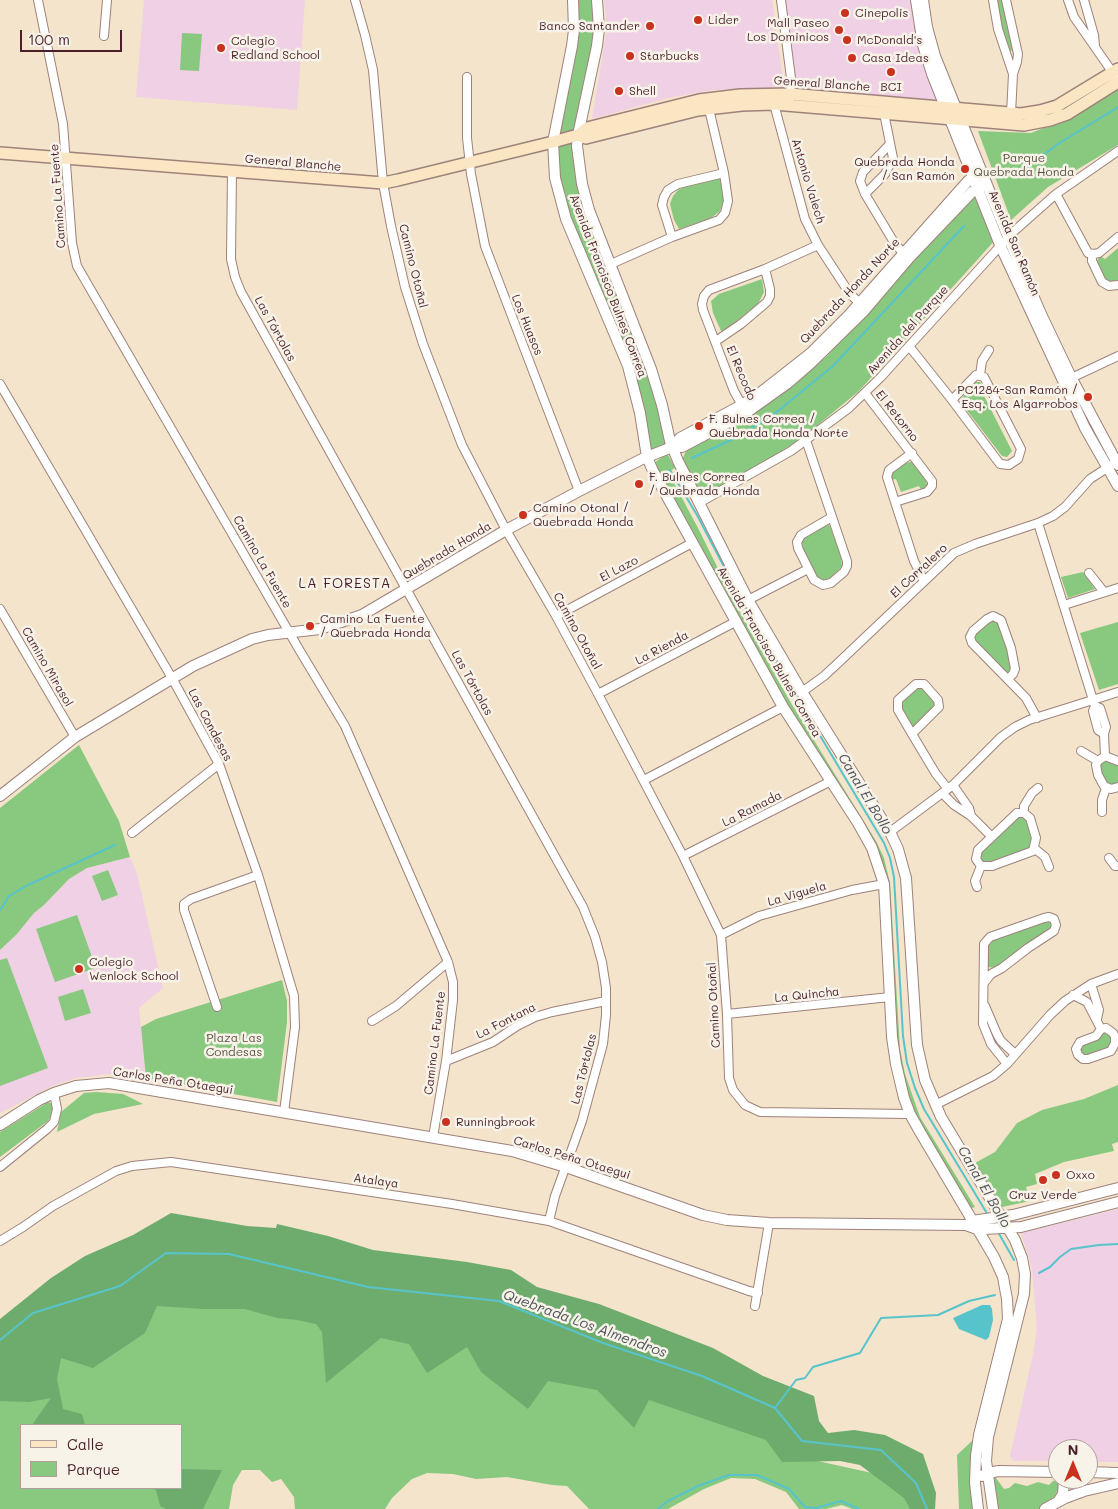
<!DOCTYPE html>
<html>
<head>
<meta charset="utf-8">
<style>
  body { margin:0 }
  #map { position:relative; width:1118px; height:1509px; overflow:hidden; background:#f3e4cb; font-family:Mali,sans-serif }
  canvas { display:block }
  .legend { position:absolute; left:20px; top:1424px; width:162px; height:65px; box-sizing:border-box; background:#f7f3e8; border:1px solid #b29e9c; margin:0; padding:6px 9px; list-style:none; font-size:15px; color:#4a1f2b }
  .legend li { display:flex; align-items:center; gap:10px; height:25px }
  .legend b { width:25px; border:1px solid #b29e9c }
  .north { position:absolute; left:1048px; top:1439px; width:50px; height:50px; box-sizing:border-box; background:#f7f3e8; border:1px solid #b29e9c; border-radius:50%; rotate:0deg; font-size:14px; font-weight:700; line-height:20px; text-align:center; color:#4a1f2b }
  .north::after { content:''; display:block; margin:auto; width:18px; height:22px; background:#c8321e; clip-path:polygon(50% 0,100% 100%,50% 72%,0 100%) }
  .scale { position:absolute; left:20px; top:30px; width:102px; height:22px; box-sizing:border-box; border:2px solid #4a1f2b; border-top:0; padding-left:6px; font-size:15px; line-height:18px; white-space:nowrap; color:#4a1f2b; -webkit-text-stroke:4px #f7f3e8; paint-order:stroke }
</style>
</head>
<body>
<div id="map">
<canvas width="1118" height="1509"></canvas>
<ul class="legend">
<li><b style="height:6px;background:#fbe6c4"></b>Calle</li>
<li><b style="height:14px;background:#89c87f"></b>Parque</li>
</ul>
<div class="north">N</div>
<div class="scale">100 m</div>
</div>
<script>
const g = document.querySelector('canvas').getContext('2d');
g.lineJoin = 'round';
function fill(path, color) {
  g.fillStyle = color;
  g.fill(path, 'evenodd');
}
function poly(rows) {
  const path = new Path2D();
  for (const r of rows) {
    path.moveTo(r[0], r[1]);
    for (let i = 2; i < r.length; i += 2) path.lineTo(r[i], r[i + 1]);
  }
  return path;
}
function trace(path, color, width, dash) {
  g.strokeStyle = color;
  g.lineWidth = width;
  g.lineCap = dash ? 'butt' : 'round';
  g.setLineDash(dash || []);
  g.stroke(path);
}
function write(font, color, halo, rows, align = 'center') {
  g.font = font + ' Mali,sans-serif';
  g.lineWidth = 5;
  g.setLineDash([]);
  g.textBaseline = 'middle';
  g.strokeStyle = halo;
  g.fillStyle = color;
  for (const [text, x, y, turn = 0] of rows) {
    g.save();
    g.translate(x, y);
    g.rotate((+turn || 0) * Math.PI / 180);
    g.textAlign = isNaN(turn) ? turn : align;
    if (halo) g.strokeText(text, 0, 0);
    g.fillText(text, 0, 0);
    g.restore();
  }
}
fill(poly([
  [144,0,305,0,297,110,136,97],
  [604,0,772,0,784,87,714,90,668,98,592,119,607,27],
  [784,0,910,0,919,50,936,101,798,92],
  [130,857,137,874,163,988,139,1008,146,1078,111,1074,76,1078,52,1086,0,1113,0,950,17,934,34,913,44,905,69,879,87,868],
  [1118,1209,1118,1462,1088,1462,1088,1449,1058,1449,1058,1461,1013,1461,1010,1456,1034,1350,1037,1329,1032,1269,1021,1233]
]), '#f0d0e4');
fill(poly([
  [577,0,594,0,596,21,594,44,573,150,580,195,651,383,666,445,649,451,635,378,621,336,586,261,563,203,556,170,557,144],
  [996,0,1003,0,1005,15,1013,50,1008,52,1005,48],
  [182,33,202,34,199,71,180,70],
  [1118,88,1118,145,1048,187,1011,220,978,131,1031,133,1069,118],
  [720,175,724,200,720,211,711,218,679,229,674,220,670,204,673,196,679,189],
  [977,197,996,239,859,391,802,438,759,466,702,498,682,460,686,451,805,374,827,356,967,200],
  [1118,248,1118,281,1109,282,1106,280,1097,261,1100,256,1105,259],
  [762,279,764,292,758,304,722,333,713,313,711,301,719,294],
  [975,382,980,382,982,385,982,392,1012,451,1007,457,1002,456,962,404,961,399],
  [667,453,675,468,668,472,698,528,735,603,791,703,876,841,884,858,890,883,900,1049,905,1074,920,1117,975,1207,969,1209,921,1131,897,1064,883,874,784,707,653,464],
  [910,462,914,462,926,480,927,485,923,490,921,490,919,486,901,492,896,479,891,480,891,476,894,471,903,464],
  [827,524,829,525,831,529,841,557,842,566,832,578,827,581,821,581,818,578,804,551,802,543,804,537],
  [1083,572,1095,589,1068,598,1061,577],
  [993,617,1001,624,1009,647,1012,669,1009,676,972,642,973,631],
  [1118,622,1118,684,1099,690,1080,633],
  [927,687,938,705,914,731,900,704,918,688],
  [79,745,119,821,130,857,87,868,69,879,44,905,34,913,17,934,0,950,0,808],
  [1105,761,1118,764,1118,784,1110,786,1107,784,1103,780,1099,766,1100,763],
  [1020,815,1029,819,1035,842,1031,850,986,864,980,863,980,854,993,837],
  [108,870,118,895,102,901,92,876],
  [77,915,96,968,55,982,36,929],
  [1047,919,1052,922,1053,928,995,968,988,967,986,950,988,944,993,939],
  [7,958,48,1068,0,1086,0,960],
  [282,980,287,1001,287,1022,277,1102,146,1078,141,1027,156,1019],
  [83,989,91,1013,65,1021,58,997],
  [1102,1031,1110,1032,1113,1038,1111,1048,1088,1057,1079,1055,1081,1045],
  [1118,1085,1118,1142,1112,1144,1114,1151,1064,1162,1035,1174,1037,1184,1026,1187,1030,1201,1002,1207,975,1163,995,1152,1017,1123,1042,1110,1084,1099],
  [96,1092,123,1094,143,1104,94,1114,57,1132,61,1112,84,1093],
  [48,1102,53,1104,51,1116,48,1121,0,1157,0,1132],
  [168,1263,751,1417,790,1455,886,1476,915,1509,852,1509,842,1505,826,1509,799,1509,786,1492,755,1479,731,1478,704,1489,668,1509,589,1509,567,1486,552,1485,507,1477,476,1479,453,1474,427,1473,412,1479,392,1498,385,1509,295,1509,294,1497,281,1479,272,1482,260,1470,242,1470,233,1485,229,1509,0,1509,0,1368],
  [21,1425,181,1425,181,1488,21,1488],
  [973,1440,972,1473,974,1509,959,1509,957,1455],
  [990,1478,996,1478,1004,1489,1009,1488,1015,1483,1027,1486,1038,1482,1049,1485,1053,1481,1059,1480,1059,1488,1052,1501,1039,1509,996,1509]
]), '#89c87f');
fill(poly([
  [171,1213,247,1226,276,1228,277,1224,328,1236,373,1250,467,1262,511,1270,537,1287,599,1304,713,1348,763,1376,814,1396,819,1421,828,1433,854,1430,885,1435,923,1454,936,1493,935,1509,910,1509,904,1498,860,1465,840,1461,782,1462,766,1440,649,1400,634,1428,597,1390,548,1381,528,1409,481,1372,467,1347,427,1373,409,1344,381,1338,326,1383,322,1332,316,1324,297,1320,277,1318,245,1309,203,1309,157,1306,145,1333,93,1368,61,1358,57,1379,63,1409,82,1414,85,1425,32,1425,51,1398,29,1402,0,1401,0,1319,51,1278,85,1256,133,1235],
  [181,1469,222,1470,203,1509,166,1509,160,1506,156,1490,149,1488,181,1488]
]), '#6eac6e');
fill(poly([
  [982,1305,990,1305,992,1309,993,1320,989,1337,986,1340,959,1329,953,1318]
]), '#57c4cc');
trace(poly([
  [1019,173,1058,144,1118,107],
  [692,458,731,440,772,416,833,366,964,226],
  [670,470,697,515,756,628,884,843,890,858,894,877,903,1036,907,1063,915,1088,924,1109,988,1215],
  [0,910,9,896,28,885,115,845],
  [998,1232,1014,1260],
  [1039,1273,1050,1267,1060,1257,1071,1249,1099,1245,1118,1244],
  [0,1340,33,1313,120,1286,166,1253,229,1254,368,1287,499,1301,603,1343,702,1376,775,1408,802,1441,881,1450,916,1483,927,1509],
  [775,1408,796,1380,805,1378,813,1367,860,1353,881,1318,938,1315,969,1301,995,1295],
  [658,1509,668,1501,698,1486,729,1475,757,1475,789,1489,805,1507,816,1508,841,1501,859,1509]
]), '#57c4cc', 2);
const minor = poly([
  [38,0,63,124,72,243,77,266,300,651,345,726,448,962,453,982,453,1000,446,1061,433,1137],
  [355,0,365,35,373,70,383,183,391,226,405,287,423,344,462,445,506,530,556,616,598,694,683,856,721,935,727,1014,729,1078,733,1090,745,1105,760,1112,910,1114],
  [781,0,791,78,790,97],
  [993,0,998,29,1013,74],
  [1006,0,1018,54,1017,62,1013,74,1011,114],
  [1068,0,1074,17,1115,76],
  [1084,0,1094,35,1095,46],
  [104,36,107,0],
  [467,77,467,138,471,174,485,246,579,491],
  [774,104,805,219,818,245,850,294,864,307],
  [890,144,863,172,860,181,865,194,895,244,907,257],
  [232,171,231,259,235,277,241,292,583,907,595,937,602,962,606,988,606,1015,603,1044,582,1121,555,1196,549,1221],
  [865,194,885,174,893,158,884,113],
  [1056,194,1088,253,1094,254,1099,253,1118,237],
  [672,237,662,205,664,197,668,190,678,184,724,173],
  [1092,254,1092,261,1102,282,1109,286,1118,285],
  [611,264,672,237,719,220,725,213,728,201,724,173,709,109],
  [716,341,741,324,767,302,770,296,770,289,765,269],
  [909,346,952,400,1000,464,1009,465,1018,459,1021,449,984,377,976,375,952,400],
  [980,375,982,361,989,350],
  [1067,380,1118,356],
  [0,384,172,678,219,764,258,875,294,996,295,1027,284,1112],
  [865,393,932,481,932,486,927,492,895,502],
  [744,409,734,391,703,310,702,304,704,296,709,290,765,269,818,245],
  [806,441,808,446,847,561,847,566,844,572,831,583,823,585,814,580,798,548,797,542,801,535,832,517],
  [912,453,889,470,887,477,914,561,924,581],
  [699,503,791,451,849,408,881,377,1012,233,1056,194,1118,151],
  [1038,523,1093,700,1095,706,1100,708,1106,727,1104,734,1105,756],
  [1089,573,1104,592],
  [748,600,808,569],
  [1064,605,1118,588],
  [0,609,75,737],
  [556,616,692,543],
  [1008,679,1013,674,1015,669,1011,648,1001,620,993,616,987,619,973,631,970,637,972,643,1026,698,1037,718],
  [802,692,824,676,837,664,954,553,975,544,1038,523,1053,516,1065,507,1090,479,1116,462],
  [598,694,735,622],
  [1095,706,1093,711,1098,730,1104,734],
  [912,734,939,707,938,700,924,684,916,684,898,700,898,710,912,734,936,774,948,789],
  [1081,751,1098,761],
  [1105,756,1098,761,1096,765,1098,775,1104,786,1111,789,1118,787],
  [1105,756,1118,761],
  [644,780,783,707],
  [953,785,969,808,971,816],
  [943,794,954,805,971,816,991,836],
  [1102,812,1102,800,1106,788],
  [1017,813,1024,813,1030,818,1036,838,1033,851,992,866,981,866,976,859,978,850,1017,813],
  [1024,813,1024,806,1032,793,1038,788],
  [890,832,953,785,1001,737,1015,727,1029,720,1118,692],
  [132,833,219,764],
  [1034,848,1045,857,1049,867],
  [683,856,831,781],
  [1109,858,1115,866,1118,866],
  [977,887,975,881,981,866],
  [721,935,759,916,852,890,884,884],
  [984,983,991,974,1002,968,1028,948,1054,931,1056,925,1054,919,1049,917,1044,918,990,937,984,944,983,1024,991,1044,1007,1064],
  [1091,984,1099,1010,1097,1019],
  [1073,995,1087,1002,1101,1029],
  [985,1006,997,1034,1001,1041,1015,1054],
  [217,1007,184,910,184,904,191,899,258,875],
  [727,1014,890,997],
  [372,1021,396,1006,448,962],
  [1106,1028,1113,1033,1115,1037,1115,1043,1111,1051,1088,1059,1083,1059,1078,1055,1076,1049,1080,1042,1096,1036,1101,1029,1106,1028],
  [446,1061,493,1042,517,1026,535,1017,552,1012,606,1001],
  [935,1105,993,1076,1007,1064,1050,1015,1065,1001,1091,984,1118,974],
  [0,1167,47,1129,54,1122,57,1109,54,1093],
  [0,1241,23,1227,53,1206,116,1171,132,1166,171,1162,452,1204,549,1221,749,1291,758,1293],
  [755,1306,769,1223]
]);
const tertiary = poly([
  [573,0,574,30,572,46,553,142,555,178,566,219,628,366,640,413,647,457,653,471,783,707,858,823,872,848,884,884,892,1037,896,1064,904,1098,910,1114,920,1132,994,1257,1003,1277,1007,1299,1008,1319,979,1435,976,1456,975,1483,978,1509],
  [597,0,599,29,597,46,578,135,577,146,582,184,589,210,651,369,662,405,670,441,678,461,748,600,802,692,890,832,898,849,906,878,917,1045,925,1080,941,1117,1015,1240,1022,1258,1025,1274,1024,1294,988,1437,986,1461,993,1509],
  [916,0,923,45,932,74,1000,245,1085,428,1118,486],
  [923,0,927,27,935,56,1008,237,1041,314,1071,377,1118,465],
  [672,447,680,438,742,405,760,393,811,353,848,316,968,181,977,175],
  [0,796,75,737,193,666,252,639,268,635,320,629,362,615,506,530,579,491,642,459,672,447,682,447,746,413,788,383,811,363,863,312,909,258,972,192,986,183],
  [0,1125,39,1100,54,1093,76,1086,109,1083,512,1151,566,1167,703,1215,727,1220,769,1223,966,1225,977,1229,984,1229,1021,1227,1118,1202],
  [967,1225,972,1221,1013,1215,1118,1188],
  [1088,1472,1118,1473],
  [982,1476,987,1473,999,1471,1058,1472],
  [1058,1502,1063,1494,1064,1479],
  [1045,1509,1065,1498,1084,1491,1118,1483]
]);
const secondary = poly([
  [578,135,586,138,698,110,742,105,774,104,1024,125,1050,120,1067,114,1118,82],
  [0,153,383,183,398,180,553,142,578,135,587,128,699,100,740,95,790,94,1021,114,1040,111,1057,106,1118,69]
]);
trace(minor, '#9e827b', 10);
trace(tertiary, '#9e827b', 12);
trace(secondary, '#9e827b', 14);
trace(minor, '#fff', 8);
trace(tertiary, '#fff', 10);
trace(secondary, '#fbe6c4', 11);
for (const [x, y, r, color] of [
  [845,13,5,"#c8321e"],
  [698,20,5,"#c8321e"],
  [650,26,5,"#c8321e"],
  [839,30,5,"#c8321e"],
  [847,40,5,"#c8321e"],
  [221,48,5,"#c8321e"],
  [630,56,5,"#c8321e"],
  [852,58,5,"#c8321e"],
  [891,72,5,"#c8321e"],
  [619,91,5,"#c8321e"],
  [965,169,5,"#c8321e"],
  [1088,397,5,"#c8321e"],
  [699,426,5,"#c8321e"],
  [639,484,5,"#c8321e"],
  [523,515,5,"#c8321e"],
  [310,626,5,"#c8321e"],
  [79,969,5,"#c8321e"],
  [446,1122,5,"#c8321e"],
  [1056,1175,5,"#c8321e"],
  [1043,1180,5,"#c8321e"]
]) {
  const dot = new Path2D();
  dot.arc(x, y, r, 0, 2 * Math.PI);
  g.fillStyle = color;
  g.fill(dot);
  trace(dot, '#f7f3e8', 2);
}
write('12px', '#4a1f2b', '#f7f3e8', [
  ["Cinepolis",855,13],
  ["Lider",708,20],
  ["Mall Paseo",829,23,"right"],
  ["Los Dominicos",829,37,"right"],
  ["Banco Santander",640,26,"right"],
  ["McDonald's",857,40],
  ["Colegio",231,41],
  ["Redland School",231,55],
  ["Starbucks",640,56],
  ["Casa Ideas",862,58],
  ["BCI",891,87,"center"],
  ["Shell",629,91],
  ["Quebrada Honda",955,162,"right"],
  ["/ San Ramón",955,176,"right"],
  ["PC1284-San Ramón /",1078,390,"right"],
  ["Esq. Los Algarrobos",1078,404,"right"],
  ["F. Bulnes Correa /",709,419],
  ["Quebrada Honda Norte",709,433],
  ["F. Bulnes Correa",649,477],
  ["/ Quebrada Honda",649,491],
  ["Camino Otonal /",533,508],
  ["Quebrada Honda",533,522],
  ["Camino La Fuente",320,619],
  ["/ Quebrada Honda",320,633],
  ["Colegio",89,962],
  ["Wenlock School",89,976],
  ["Runningbrook",456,1122],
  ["Oxxo",1066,1175],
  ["Cruz Verde",1043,1195,"center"]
], 'left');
write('12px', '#4a1f2b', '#f7f3e8', [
  ["General Blanche",822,84,4],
  ["General Blanche",293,163,5],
  ["Antonio Valech",808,181,73],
  ["Camino La Fuente",58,196,-94],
  ["Avenida San Ramón",1014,243,67],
  ["Camino Otoñal",413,266,76],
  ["Avenida Francisco Bulnes Correa",608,286,69],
  ["Quebrada Honda Norte",850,291,-47],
  ["Los Huasos",527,325,68],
  ["Las Tórtolas",275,329,61],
  ["Avenida del Parque",908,330,-48],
  ["El Recodo",741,373,67],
  ["El Retorno",897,416,52],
  ["Quebrada Honda",447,551,-31],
  ["Camino La Fuente",262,562,60],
  ["El Lazo",619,569,-28],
  ["El Corralero",919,571,-43],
  ["Camino Otoñal",577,631,61],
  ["La Rienda",662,648,-28],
  ["Avenida Francisco Bulnes Correa",769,652,60],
  ["Camino Mirasol",47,667,60],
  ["Las Tórtolas",472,683,61],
  ["Las Condesas",210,725,62],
  ["La Ramada",752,809,-27],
  ["La Viguela",797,894,-16],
  ["La Quincha",807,995,-6],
  ["Camino Otoñal",714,1005,-93],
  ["La Fontana",506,1021,-27],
  ["Camino La Fuente",435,1043,-83],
  ["Las Tórtolas",584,1069,-76],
  ["Carlos Peña Otaegui",173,1081,9],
  ["Carlos Peña Otaegui",572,1158,17],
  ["Atalaya",376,1181,8]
]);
write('12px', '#5d5244', '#f7f3e8', [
  ["Parque",1024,158],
  ["Quebrada Honda",1024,172],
  ["Plaza Las",234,1038],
  ["Condesas",234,1052]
]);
g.letterSpacing = '1px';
write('14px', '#4a1f2b', '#f7f3e8', [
  ["LA FORESTA",345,584]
]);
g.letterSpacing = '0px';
write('italic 14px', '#4e515b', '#f7f3e8', [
  ["Canal El Bollo",865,794,59],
  ["Canal El Bollo",984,1187,60],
  ["Quebrada Los Almendros",585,1324,20]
]);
</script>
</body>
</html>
